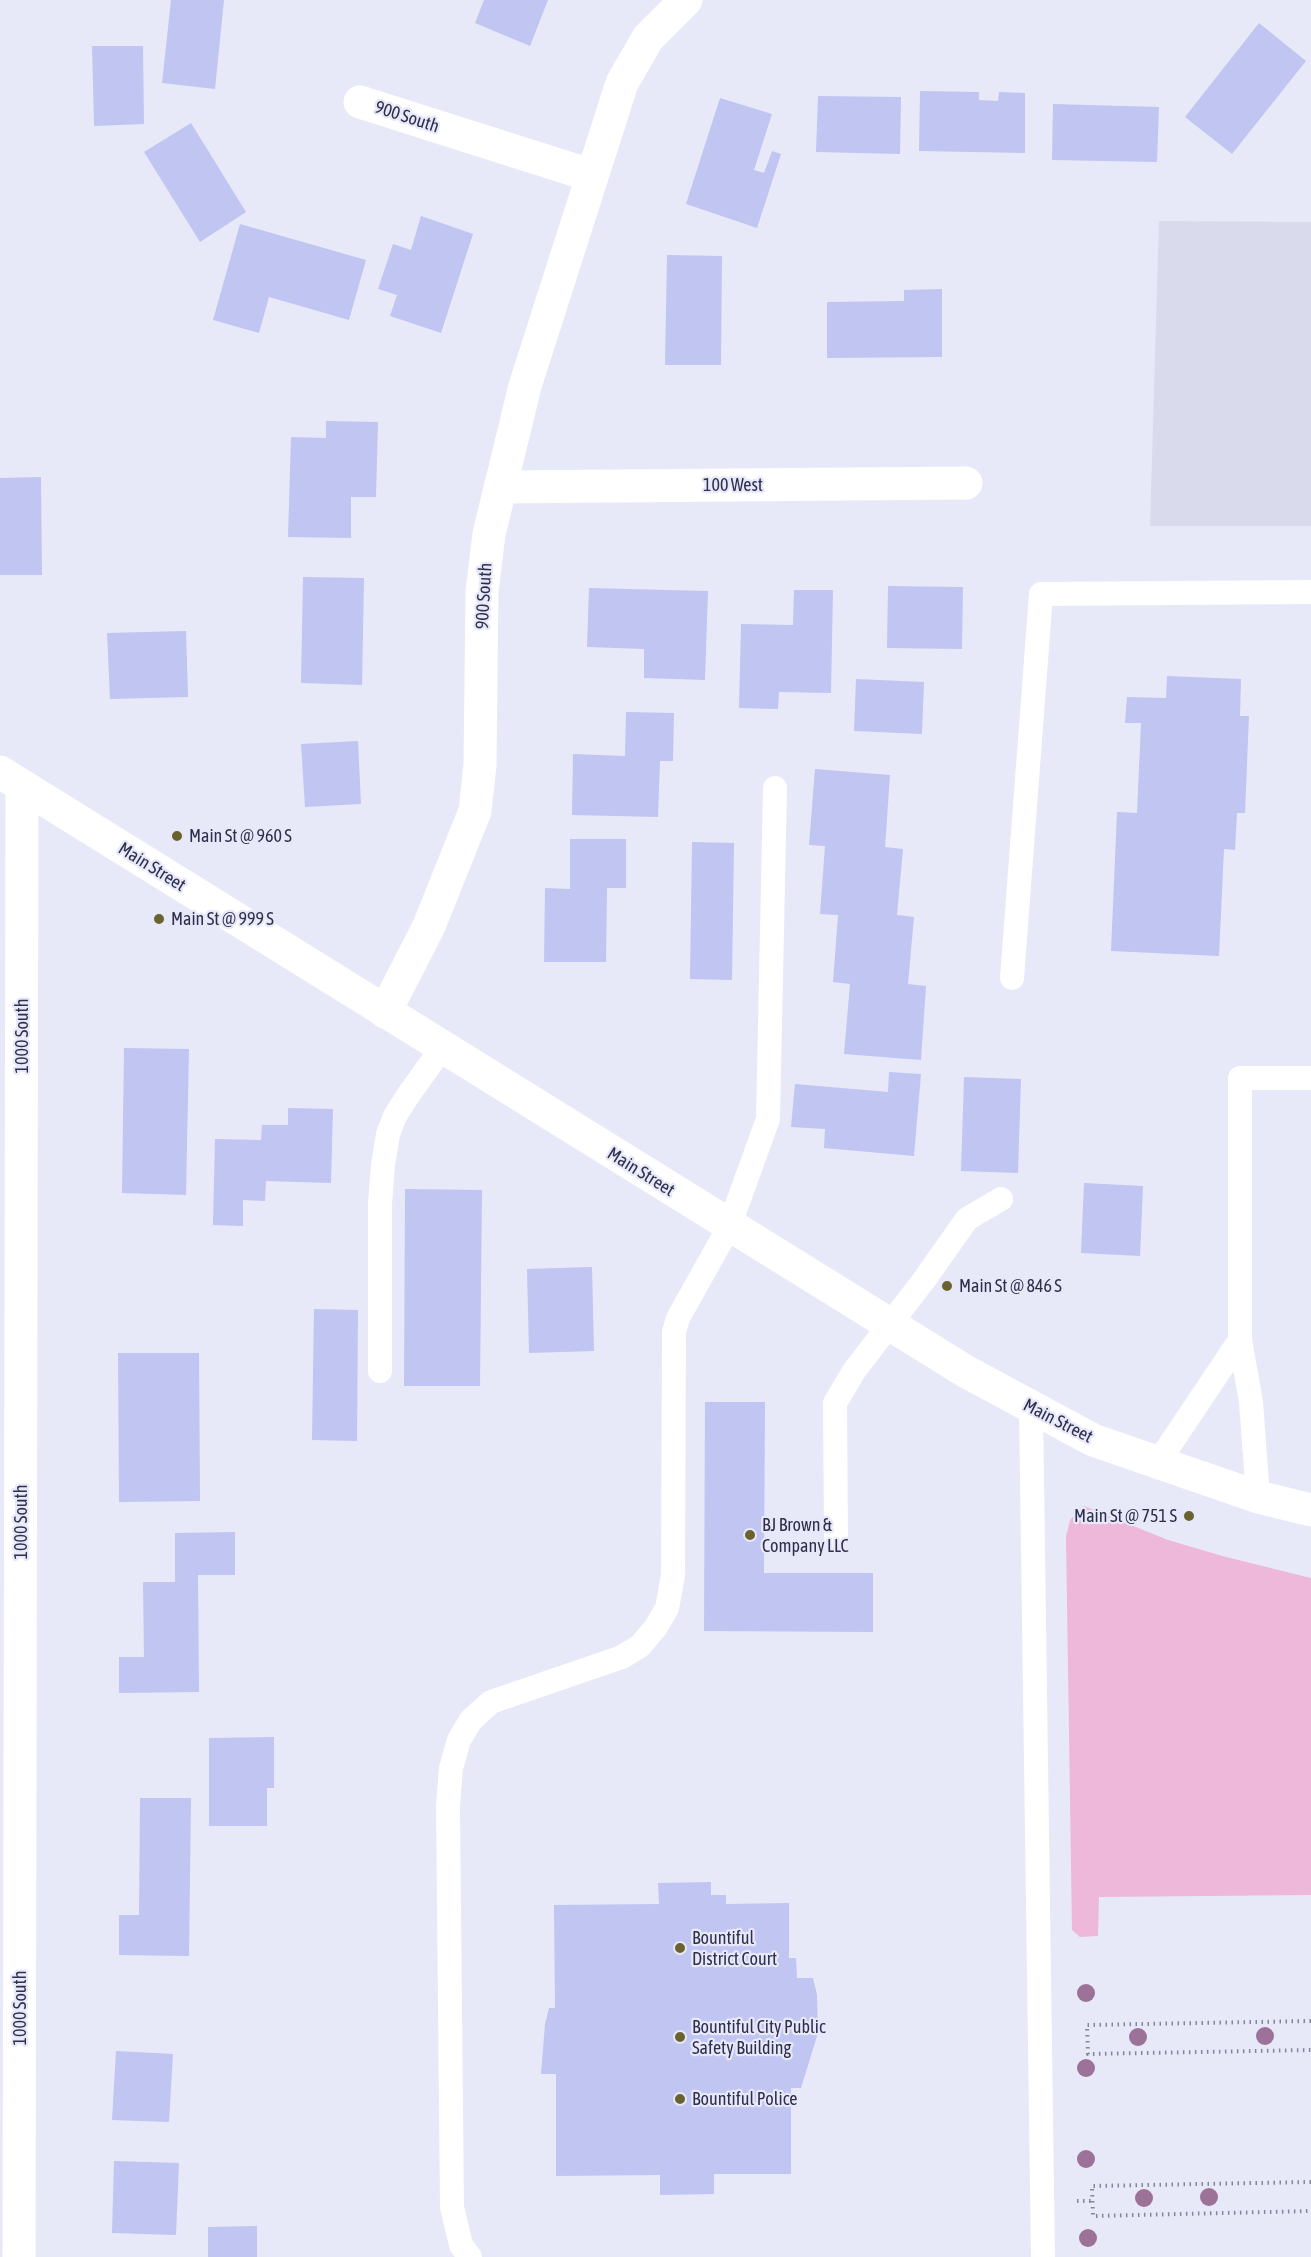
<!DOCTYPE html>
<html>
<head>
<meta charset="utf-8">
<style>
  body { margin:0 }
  canvas { display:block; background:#e7e8f8 }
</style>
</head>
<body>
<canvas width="1311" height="2257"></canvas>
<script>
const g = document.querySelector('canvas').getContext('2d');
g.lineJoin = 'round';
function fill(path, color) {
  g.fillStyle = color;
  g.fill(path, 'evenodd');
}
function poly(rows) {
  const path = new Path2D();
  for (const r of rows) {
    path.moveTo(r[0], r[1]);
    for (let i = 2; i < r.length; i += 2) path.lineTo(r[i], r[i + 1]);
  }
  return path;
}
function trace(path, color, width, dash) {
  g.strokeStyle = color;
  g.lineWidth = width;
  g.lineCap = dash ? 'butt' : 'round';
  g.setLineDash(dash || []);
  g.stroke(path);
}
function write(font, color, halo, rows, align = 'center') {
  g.font = font + ' "Asap Condensed",sans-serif';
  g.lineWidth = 4.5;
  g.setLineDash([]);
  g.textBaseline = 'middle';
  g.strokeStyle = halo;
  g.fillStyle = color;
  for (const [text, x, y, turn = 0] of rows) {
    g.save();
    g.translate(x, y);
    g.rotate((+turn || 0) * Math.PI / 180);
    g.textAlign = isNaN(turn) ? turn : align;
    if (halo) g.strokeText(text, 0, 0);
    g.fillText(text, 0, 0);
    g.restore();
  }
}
fill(poly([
  [1159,221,1311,222,1311,526,1150,526]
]), '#d9daec');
fill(poly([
  [1084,1506,1168,1540,1226,1557,1311,1578,1311,1895,1099,1897,1098,1936,1080,1937,1072,1930,1066,1537,1070,1520]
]), '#eeb8da');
fill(poly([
  [171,0,224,0,215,89,162,83],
  [484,0,548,0,530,46,475,23],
  [1259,23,1306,61,1232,154,1185,117],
  [92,46,143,46,144,124,94,126],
  [920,91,979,92,979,100,998,101,999,92,1025,93,1025,153,919,151],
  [818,96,901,97,900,154,816,152],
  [720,98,772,114,754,170,764,173,772,151,781,154,757,228,686,204],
  [1053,104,1159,107,1157,162,1052,160],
  [191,123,246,212,200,242,144,152],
  [421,216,473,234,441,333,390,316,397,295,378,289,393,244,411,250],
  [240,224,366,260,349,320,269,297,259,333,213,320],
  [667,255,722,256,721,365,665,365],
  [942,289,942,357,827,358,827,302,904,301,904,290],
  [326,421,378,422,376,497,351,497,351,538,288,537,291,437,326,438],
  [41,477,42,575,0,575,0,478],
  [303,577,364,578,362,685,301,683],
  [888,586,963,587,962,649,887,648],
  [589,588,708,591,705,680,644,678,644,649,587,647],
  [794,590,833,590,831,693,779,692,778,709,739,708,741,624,793,625],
  [186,631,188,697,110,699,107,633],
  [1167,676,1241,679,1240,716,1249,716,1245,813,1237,813,1235,850,1224,849,1219,956,1111,951,1117,812,1137,813,1141,723,1125,723,1127,697,1166,698],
  [856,679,924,682,922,734,854,731],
  [626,712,674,713,673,761,660,761,658,817,572,815,573,754,625,756],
  [358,741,361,804,305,807,301,744],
  [815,769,890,775,885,847,903,849,897,915,914,917,908,984,926,986,921,1060,844,1054,850,984,833,982,838,915,820,914,825,846,809,845],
  [570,839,626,839,626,888,607,888,606,962,544,962,545,888,570,889],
  [692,842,734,843,732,980,690,979],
  [124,1048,189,1049,186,1195,122,1193],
  [889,1072,921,1074,914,1156,824,1148,825,1129,791,1127,795,1084,888,1092],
  [964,1077,1021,1079,1018,1173,961,1171],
  [288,1108,333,1109,331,1183,266,1181,265,1201,243,1200,243,1226,213,1225,215,1139,261,1140,262,1125,288,1125],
  [1084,1183,1143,1186,1140,1256,1081,1253],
  [405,1189,482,1190,480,1386,404,1386],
  [592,1267,594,1351,529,1353,527,1269],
  [314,1309,358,1310,357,1441,312,1440],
  [118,1353,199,1353,200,1501,119,1502],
  [705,1402,765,1402,764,1573,873,1573,873,1632,704,1631],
  [235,1532,235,1575,198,1575,199,1692,119,1693,119,1657,144,1657,143,1582,175,1582,175,1533],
  [274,1737,274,1788,267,1788,267,1826,209,1826,209,1738],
  [140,1798,191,1798,189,1956,119,1955,119,1915,139,1915],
  [711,1882,711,1895,726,1895,726,1904,789,1903,789,1958,796,1958,797,1978,813,1978,817,1995,818,2033,801,2088,791,2088,791,2174,714,2174,714,2194,660,2195,660,2175,556,2176,556,2074,541,2074,545,2024,549,2008,555,2008,554,1905,659,1904,658,1883],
  [116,2051,173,2054,169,2122,112,2120],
  [114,2161,179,2163,176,2235,112,2233],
  [257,2226,257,2257,208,2257,208,2227]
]), '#c1c5f2');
trace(poly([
  [1311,2021,1087,2025,1088,2054,1311,2050],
  [1311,2182,1092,2186,1093,2216,1311,2211],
  [1077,2201,1093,2201]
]), '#84859d', 4, [1.5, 4.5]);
trace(poly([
  [1012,978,1041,594,1311,592],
  [380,1371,380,1204,383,1165,388,1134,395,1116,409,1094,442,1048],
  [1031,1408,1043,2257],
  [1157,1464,1240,1340],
  [1258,1497,1251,1402,1240,1340,1240,1078,1311,1078],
  [836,1536,835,1403,854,1371,924,1280,967,1219,1001,1199],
  [470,2257,461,2245,452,2207,448,1806,451,1768,459,1740,471,1720,491,1702,622,1657,640,1646,656,1627,667,1608,673,1575,674,1332,678,1318,729,1227,768,1119,775,788]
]), '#fff', 24);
trace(poly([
  [360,102,590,175],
  [500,487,966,483],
  [385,1012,429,926,475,811,480,765,482,592,489,534,525,386,622,83,648,38,686,0],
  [19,2257,22,787]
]), '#fff', 33);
trace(poly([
  [0,772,965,1371,1093,1440,1258,1497,1311,1510]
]), '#fff', 33);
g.fillStyle = '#9c7298';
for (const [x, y] of [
  [1086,1993],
  [1265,2036],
  [1138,2037],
  [1086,2068],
  [1086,2159],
  [1209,2197],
  [1144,2198],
  [1088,2238]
]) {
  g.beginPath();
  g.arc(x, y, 9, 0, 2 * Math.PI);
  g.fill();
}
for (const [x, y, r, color] of [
  [177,836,6,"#6a632f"],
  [159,919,6,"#6a632f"],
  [947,1286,6,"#6a632f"],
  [1189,1516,6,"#6a632f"],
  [750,1535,6,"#6a632f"],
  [680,1948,6,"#6a632f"],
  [680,2037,6,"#6a632f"],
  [680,2099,6,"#6a632f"]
]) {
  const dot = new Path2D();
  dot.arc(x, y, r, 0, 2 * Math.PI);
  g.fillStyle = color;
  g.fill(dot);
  trace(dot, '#e7e8f8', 2);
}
write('18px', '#2e2f4d', '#e7e8f8', [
  ["900 South",407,117,18],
  ["100 West",733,485],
  ["900 South",484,596,-87],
  ["Main Street",152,867,32],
  ["1000 South",22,1036,-90],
  ["Main Street",641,1172,32],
  ["Main Street",1058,1421,27],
  ["1000 South",21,1522,-90],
  ["1000 South",20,2008,-90]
]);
write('18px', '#2e2f4d', '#e7e8f8', [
  ["Main St @ 960 S",189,836],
  ["Main St @ 999 S",171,919],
  ["Main St @ 846 S",959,1286],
  ["Main St @ 751 S",1177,1516,"right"],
  ["BJ Brown &",762,1525],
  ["Company LLC",762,1546],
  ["Bountiful",692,1938],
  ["District Court",692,1959],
  ["Bountiful City Public",692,2027],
  ["Safety Building",692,2048],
  ["Bountiful Police",692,2099]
], 'left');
</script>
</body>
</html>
